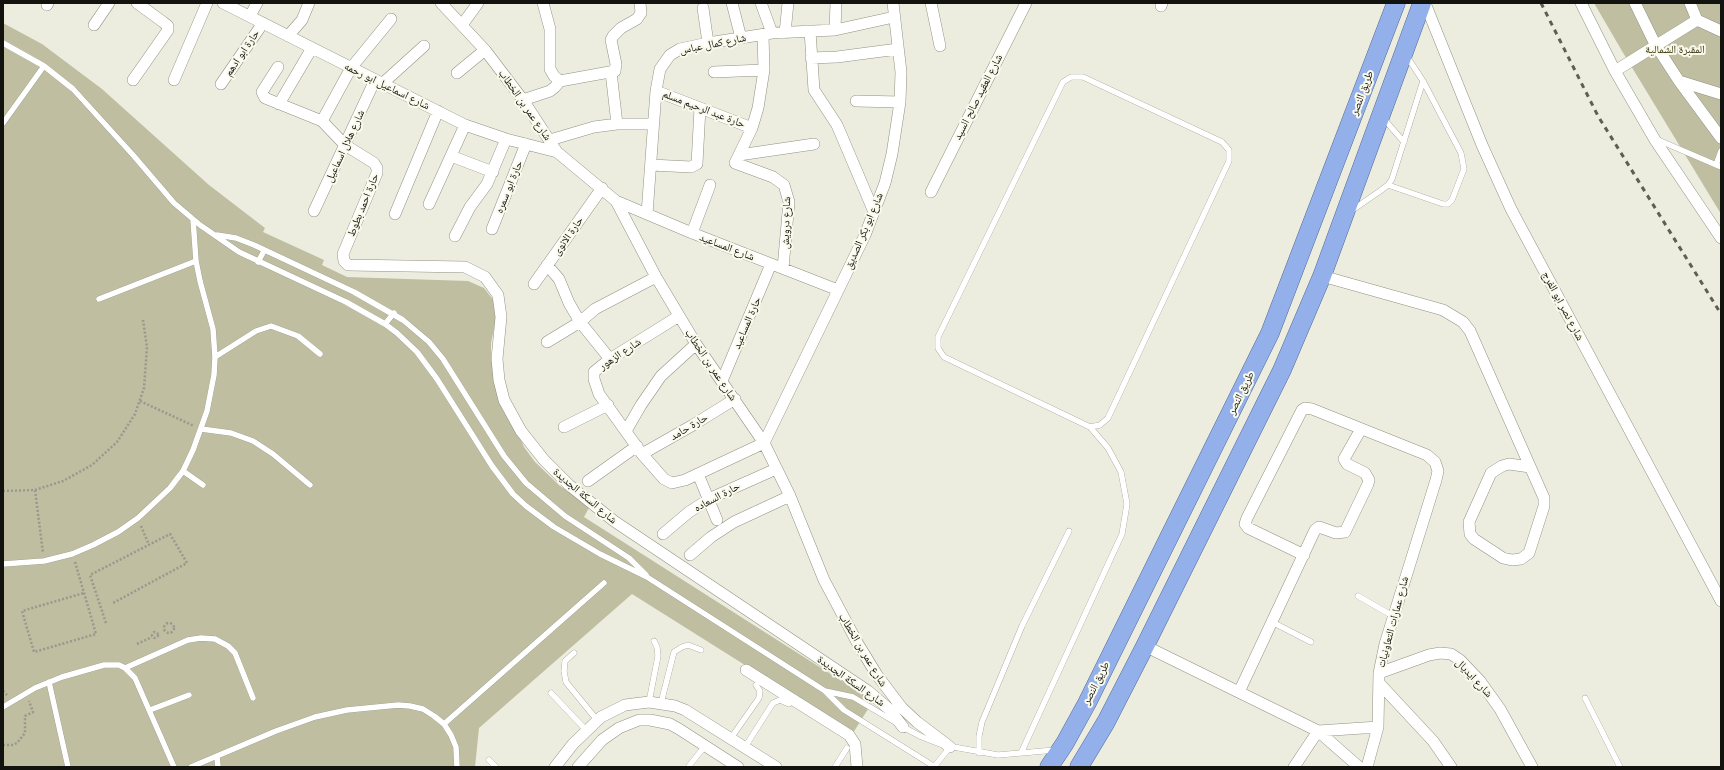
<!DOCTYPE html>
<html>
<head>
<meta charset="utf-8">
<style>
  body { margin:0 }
  #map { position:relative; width:1724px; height:770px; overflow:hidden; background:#ededdf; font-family:"Public Sans",sans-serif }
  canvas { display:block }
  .frame { position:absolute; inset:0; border:4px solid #12120e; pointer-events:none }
</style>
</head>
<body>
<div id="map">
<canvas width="1724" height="770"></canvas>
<div class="frame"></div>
</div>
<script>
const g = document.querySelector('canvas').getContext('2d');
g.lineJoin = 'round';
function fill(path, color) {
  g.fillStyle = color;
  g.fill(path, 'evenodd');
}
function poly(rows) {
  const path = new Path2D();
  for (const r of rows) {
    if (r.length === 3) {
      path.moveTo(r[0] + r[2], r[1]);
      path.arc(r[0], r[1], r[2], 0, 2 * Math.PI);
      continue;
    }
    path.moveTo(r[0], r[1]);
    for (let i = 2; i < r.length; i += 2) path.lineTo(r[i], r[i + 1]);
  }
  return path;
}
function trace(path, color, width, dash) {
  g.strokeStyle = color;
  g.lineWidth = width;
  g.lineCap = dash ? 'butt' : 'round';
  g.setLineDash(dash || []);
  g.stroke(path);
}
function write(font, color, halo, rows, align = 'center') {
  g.font = font + ' "Public Sans","Noto Naskh Arabic",sans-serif';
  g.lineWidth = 4;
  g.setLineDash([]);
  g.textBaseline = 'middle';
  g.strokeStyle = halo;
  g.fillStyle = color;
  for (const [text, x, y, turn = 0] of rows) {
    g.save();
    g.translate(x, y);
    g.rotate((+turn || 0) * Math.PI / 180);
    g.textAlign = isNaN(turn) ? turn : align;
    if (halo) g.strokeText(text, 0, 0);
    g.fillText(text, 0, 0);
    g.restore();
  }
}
fill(poly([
  [1594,3,1721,3,1721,214,1622,51],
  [3,23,42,44,102,89,209,185,265,228,263,232,324,260,322,265,347,277,468,281,484,288,494,301,496,319,491,343,491,356,495,380,524,447,535,462,560,486,590,506,584,517,873,701,853,733,632,594,479,728,475,767,3,767]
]), '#bfbea1');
const service = poly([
  [3,43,44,66,73,89,133,155,174,203,200,225,239,252,346,302,385,324,397,333,417,352,437,379,492,466,513,494,526,506,554,527,600,554,647,577,825,691,844,710,935,767],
  [1383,118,1404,142],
  [3,123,44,66],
  [1658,140,1721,167],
  [1716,165,1721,151],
  [1388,185,1443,204,1448,204,1452,200,1464,169,1461,153,1423,81],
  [1351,211,1380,191,1388,185,1392,179,1423,81,1406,55],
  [217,235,236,238,254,245,354,292,403,320,429,342,443,359,504,456,526,483,565,516,629,558,646,575],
  [258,262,264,251],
  [99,299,196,261],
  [385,324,394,313],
  [215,357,256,331,271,326,298,336,320,354],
  [201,429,231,433,253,441,273,454,310,485],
  [183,471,203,485],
  [3,564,44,561,72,554,93,545,118,532,138,518,170,488,183,471,193,450,207,411,214,375,215,357,213,329,200,281,196,261,193,219],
  [1358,596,1393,616],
  [1272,622,1311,642],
  [574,653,565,661,564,671,566,682,597,720],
  [125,668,188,640,201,638,215,639,228,646,235,653,253,698],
  [49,682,68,767],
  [825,691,853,697,895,722],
  [551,693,586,730],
  [1585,698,1620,767],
  [649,702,658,656,657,647,654,641],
  [661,703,674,652,682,647,688,645,701,650],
  [3,707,35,688,62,677,104,665,119,665,125,668,135,678,174,767],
  [150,710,189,695],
  [444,724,604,583],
  [903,727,922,737,940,744],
  [731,738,759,698,760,691,756,685],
  [948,746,998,755,1055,750],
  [745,747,773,703,780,700,789,704],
  [979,753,979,736,982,722,1022,626,1069,531],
  [1021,753,1122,534,1127,504,1121,472,1108,448,1090,427,944,357,938,348,938,337,1063,82,1071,77,1083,77,1222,142,1229,150,1229,161,1108,418,1100,425,1090,427],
  [217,757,218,767],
  [489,760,496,767],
  [689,766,705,746],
  [191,767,276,731,315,717,347,710,398,705,410,706,423,709,434,716,444,724,451,735,456,747,457,767],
  [835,767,847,748],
  [934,767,950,747]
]);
const minor = poly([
  [223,3,465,125,506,139,557,152],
  [441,3,485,50,523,100,557,152,616,201,656,277,696,344,764,443,790,496,824,580,858,644,877,675,902,708,917,722,950,747],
  [543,3,550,29,550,69,554,76,560,81],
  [732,3,741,38],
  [761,3,772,33],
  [931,3,940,46],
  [1425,3,1482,145,1511,209,1721,601],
  [1581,3,1615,71,1655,140,1721,238],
  [1635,3,1655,44,1679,81,1721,138],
  [1690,3,1697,20,1721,31],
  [47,5,48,3],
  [1161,6,1162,3],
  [703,8,708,43],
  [250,16,257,3],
  [94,25,109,3],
  [462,25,478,3],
  [835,30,836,3],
  [810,31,814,90,837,125,874,212],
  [785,33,788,3],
  [763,35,764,70,758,108,752,128,735,163,773,177,784,185,789,202,783,268],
  [288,36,302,20,309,3],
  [811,58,837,57,898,49],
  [278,67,262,92,265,98,322,121,345,145,374,163,377,168,377,173,343,254,344,261,348,265,465,267,485,277,498,295,501,317,497,359,499,380,504,400,521,431,544,460,569,485,614,521,868,691,889,709,903,727],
  [1615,71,1697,20],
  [611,72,617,124],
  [714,72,764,70],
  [457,73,485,50],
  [133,80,168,30,168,26,163,22,137,3],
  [174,80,207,3],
  [560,81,615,71,616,64,611,40,613,36,621,28,637,19,641,13,640,3],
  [1679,81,1721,94],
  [221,84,263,23],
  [382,84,424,46],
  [656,91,752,128],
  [523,100,550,91,555,87,560,81],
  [856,101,900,102],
  [279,104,312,48],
  [322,121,351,68,391,19],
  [550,140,594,127,617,124,652,124],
  [739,155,814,144],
  [451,156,493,172],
  [651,165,691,167,697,164,700,108],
  [931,192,1026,3],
  [616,201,692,233,838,290],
  [429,204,465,125],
  [314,211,375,80],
  [395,214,438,111],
  [647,214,656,91,660,69,670,55,680,49,708,43,772,33,835,30,894,17],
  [492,229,526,144],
  [692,233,710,185],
  [455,236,470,207,487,184,506,139],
  [547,265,559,279,569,303,580,322,610,359],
  [1322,276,1443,310,1463,322,1470,331,1544,498,1544,506,1529,553,1521,559,1512,560,1503,558,1474,539,1470,534,1469,522,1491,473,1502,466,1509,464,1530,467],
  [534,284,602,188],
  [679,316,610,359,594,372,594,379,599,394,642,454,664,479,672,483,685,480,764,443,865,235,885,183,892,154,900,102,901,72,893,3],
  [547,342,580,322,595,309,656,277],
  [722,381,771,264],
  [564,427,608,405],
  [626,431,641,405,661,376,696,344],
  [642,454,693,425,735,399],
  [698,474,717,520],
  [588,481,637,446],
  [663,534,689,512,711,498,776,469],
  [690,555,711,537,734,522,790,496],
  [1304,555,1248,528,1245,524,1247,518,1302,410,1305,408,1312,409,1427,455,1435,462,1438,471,1436,480,1385,644,1379,673,1378,727,1367,767],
  [1145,646,1318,731,1359,767],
  [746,670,849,735,855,744,857,767],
  [1379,673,1429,655,1440,653,1451,654,1460,660,1480,681,1500,709,1532,767],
  [1379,683,1433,741,1451,767],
  [1239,692,1315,530,1319,527,1336,533,1345,532,1368,484,1369,480,1365,473,1347,464,1344,459,1361,429],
  [1318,731,1378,727],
  [555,767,573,744,601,717,625,705,649,702,675,706,685,710,776,767],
  [578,767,602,740,619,728,639,720,650,720,670,724,679,729,738,767],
  [1294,767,1318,731]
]);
const trunk = poly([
  [1049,767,1065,743,1087,703,1270,333,1396,3],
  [1079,767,1106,722,1145,646,1282,370,1322,276,1422,3]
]);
trace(service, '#919184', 6);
trace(minor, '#919184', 12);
trace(trunk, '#546c9a', 19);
trace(poly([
  [140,401,194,426],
  [35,490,43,553],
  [3,491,35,490,63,481,92,465,117,442,135,414,144,388,147,347,143,320],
  [141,526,149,545],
  [75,562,96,634,34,652,22,611,84,593],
  [106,623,90,575,170,534,187,563,113,603],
  [169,628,5],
  [155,635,3],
  [137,644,152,637],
  [3,691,7,695],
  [3,745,12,745,17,743,25,733,25,716,33,712,29,701]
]), '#98988e', 2.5, [2, 2]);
trace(service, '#fff', 5.5);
trace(minor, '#fff', 11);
trace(trunk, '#93b0ea', 18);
trace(poly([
  [1541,3,1598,116,1721,314]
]), '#5e5e56', 3, [5, 5]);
write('11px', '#12120e', '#fafaec', [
  ["شارع كمال عباس",713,44,-11],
  ["حارة ابو ادهم",242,53,-56],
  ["شارع اسماعيل ابو رحمه",387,86,26],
  ["طريق النصر",1362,93,-69],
  ["شارع العقيد صالح السيد",978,97,-63],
  ["شارع عمر بن الخطاب",525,105,55],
  ["حارة عبد الرحيم مسلم",704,109,21],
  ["شارع هلال اسماعيل",345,146,-65],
  ["حارة ابو سمره",509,187,-68],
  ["حارة احمد بطوط",363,205,-68],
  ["شارع درويش",786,223,-88],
  ["شارع ابو بكر الصديق",864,231,-67],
  ["حارة الانوى",568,236,-55],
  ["شارع المساعيد",727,247,21],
  ["شارع نصر ابو الفرج",1563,306,62],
  ["حارة المساعيد",747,323,-67],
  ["شارع الزهور",620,354,-34],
  ["شارع عمر بن الخطاب",711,365,56],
  ["طريق النصر",1241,393,-64],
  ["حارة حامد",689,427,-31],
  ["شارع السكة الجديدة",585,496,40],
  ["حارة السعاده",717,497,-28],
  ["شارع عمارات التعاونيات",1393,622,-75],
  ["شارع عمر بن الخطاب",863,650,59],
  ["شارع ايديال",1474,678,47],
  ["شارع السكة الجديدة",851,681,35],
  ["طريق النصر",1096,683,-63]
]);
write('11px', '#35330a', '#fafaec', [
  ["المقبرة الشمالية",1675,50]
]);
</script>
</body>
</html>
